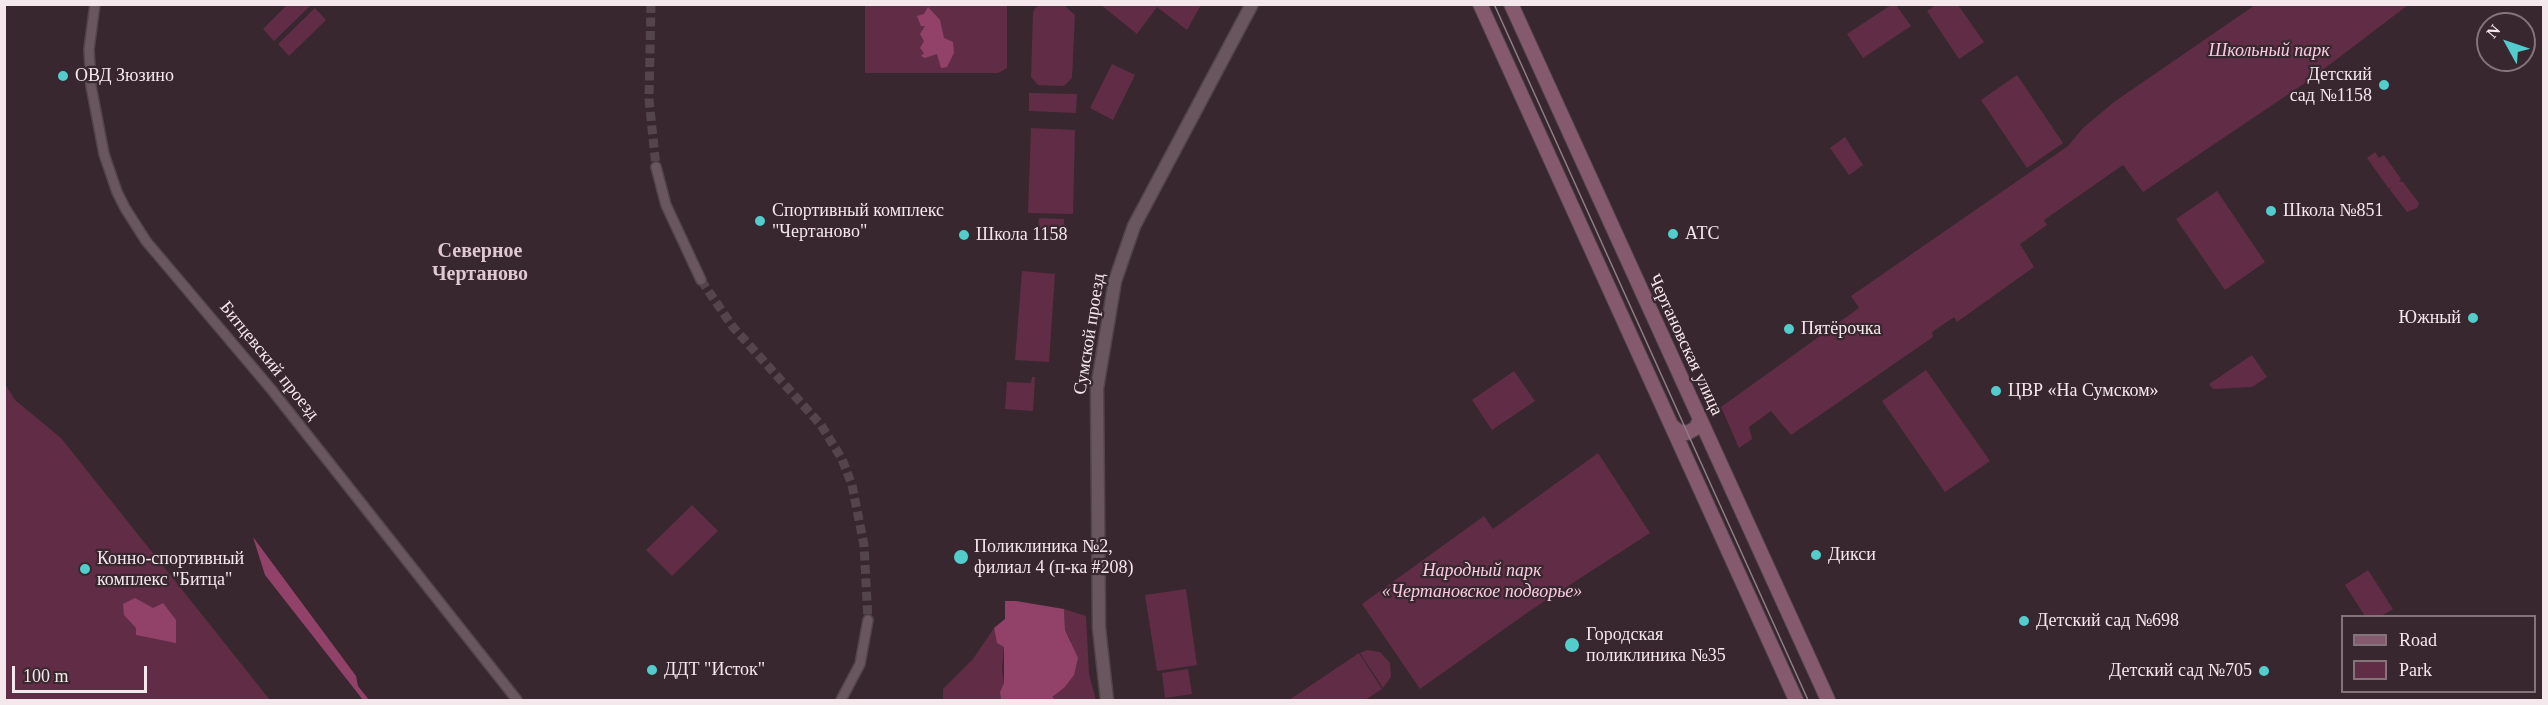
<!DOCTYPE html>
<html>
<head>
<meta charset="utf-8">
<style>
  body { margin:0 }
  #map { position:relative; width:2548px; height:705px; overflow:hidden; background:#38272e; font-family:"Times New Roman",serif }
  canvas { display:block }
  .frame { position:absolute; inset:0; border:6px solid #f4e8ed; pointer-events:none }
  .legend { position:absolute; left:2341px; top:615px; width:195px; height:78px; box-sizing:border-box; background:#38272e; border:2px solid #83747a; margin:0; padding:8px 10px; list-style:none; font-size:18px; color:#f4e8ed }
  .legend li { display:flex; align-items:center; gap:12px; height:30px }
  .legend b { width:30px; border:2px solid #83747a }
  .north { position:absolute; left:2476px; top:12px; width:60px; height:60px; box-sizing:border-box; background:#38272e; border:2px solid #83747a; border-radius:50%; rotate:310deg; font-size:16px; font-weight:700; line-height:24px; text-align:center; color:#f4e8ed }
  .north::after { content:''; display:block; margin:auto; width:21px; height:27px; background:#52cdcc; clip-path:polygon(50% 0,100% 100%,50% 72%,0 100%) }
  .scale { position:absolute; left:12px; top:666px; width:135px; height:27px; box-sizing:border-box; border:3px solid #f4e8ed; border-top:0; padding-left:8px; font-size:18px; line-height:21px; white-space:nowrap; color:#f4e8ed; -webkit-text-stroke:4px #38272e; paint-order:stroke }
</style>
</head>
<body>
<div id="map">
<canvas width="2548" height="705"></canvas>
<div class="frame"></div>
<ul class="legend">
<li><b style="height:8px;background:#855a6e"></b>Road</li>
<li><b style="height:16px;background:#612d46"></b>Park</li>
</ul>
<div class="north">N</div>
<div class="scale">100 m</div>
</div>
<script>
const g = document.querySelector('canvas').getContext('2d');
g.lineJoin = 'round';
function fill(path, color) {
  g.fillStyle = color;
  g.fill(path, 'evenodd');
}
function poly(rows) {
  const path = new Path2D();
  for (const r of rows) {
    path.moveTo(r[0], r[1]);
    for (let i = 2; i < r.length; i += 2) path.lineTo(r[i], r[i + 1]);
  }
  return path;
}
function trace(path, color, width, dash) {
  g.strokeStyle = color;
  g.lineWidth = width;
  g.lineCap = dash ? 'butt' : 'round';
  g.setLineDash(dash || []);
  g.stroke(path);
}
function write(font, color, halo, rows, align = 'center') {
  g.font = font + ' "Times New Roman",serif';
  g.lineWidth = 4.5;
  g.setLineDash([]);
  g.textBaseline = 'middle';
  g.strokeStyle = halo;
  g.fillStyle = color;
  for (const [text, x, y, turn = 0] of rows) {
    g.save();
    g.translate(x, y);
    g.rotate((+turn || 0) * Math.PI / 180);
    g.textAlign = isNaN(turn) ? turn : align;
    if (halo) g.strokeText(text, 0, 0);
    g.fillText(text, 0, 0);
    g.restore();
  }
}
fill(poly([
  [288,4,311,5,274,41,263,29],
  [865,4,1007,5,1007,68,998,73,865,73],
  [1937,4,1958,5,1984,42,1959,59,1927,11],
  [1040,5,1065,6,1075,15,1072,78,1064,86,1038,85,1031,77,1033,13,1035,8],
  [1101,5,1201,5,1187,30,1157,7,1137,34],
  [1891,5,1896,5,1911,26,1863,58,1847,34],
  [2255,5,2408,5,2308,81,2143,192,2123,165,2044,220,2047,225,2020,244,2034,267,1957,322,1954,317,1932,332,1933,337,1791,435,1771,411,1749,427,1752,439,1739,448,1721,407,1859,308,1851,296,2068,146,2083,128,2114,102],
  [315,8,326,20,289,56,278,44],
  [1112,64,1135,75,1113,120,1090,108],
  [2017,75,2063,143,2027,168,1981,100],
  [1029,93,1077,94,1076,113,1029,111],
  [1031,128,1075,130,1073,214,1028,213],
  [1845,137,1863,165,1849,175,1830,148],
  [2375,152,2379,158,2384,155,2401,179,2399,181,2403,182,2419,203,2417,208,2407,212,2390,190,2391,187,2389,189,2367,158],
  [2217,191,2265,262,2225,290,2176,219],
  [1039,218,1064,219,1064,230,1038,230],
  [1022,271,1055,274,1049,362,1015,360],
  [2252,355,2267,377,2252,387,2213,389,2209,384],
  [1926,370,1990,461,1945,492,1882,401],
  [1514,371,1535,401,1492,430,1472,400],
  [1032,377,1035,377,1033,411,1005,409,1007,382,1031,383],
  [5,384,15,400,61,438,270,700,5,700],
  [1598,453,1650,533,1531,610,1420,689,1362,604,1484,516,1493,529],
  [692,505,718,531,672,576,646,550],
  [2368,570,2393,609,2381,616,2365,616,2345,585],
  [1186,589,1197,665,1157,671,1145,595],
  [1064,609,1086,616,1089,674,1096,700,1056,700,1051,697,1064,688,1071,642,1065,630],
  [994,628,997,643,1004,646,1002,670,1004,683,1000,692,1001,700,943,700,943,689,973,659],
  [1367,650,1380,652,1390,663,1391,677,1383,688,1360,653],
  [1359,653,1382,689,1365,700,1289,700],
  [1188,669,1192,694,1165,698,1162,673]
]), '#612d46');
fill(poly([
  [928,7,940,20,944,38,953,42,954,53,947,67,941,68,937,54,925,58,921,56,924,53,920,48,924,41,920,34,925,26,921,26,917,16,924,14],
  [253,537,356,676,358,686,369,700,363,700,265,575],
  [135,598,153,608,163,603,176,620,176,643,136,635,136,628,124,615,123,604],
  [1005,601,1016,601,1064,609,1065,630,1078,658,1074,675,1064,688,1052,697,1056,700,1001,700,1000,692,1004,683,1004,647,997,643,994,628,1005,619]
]), '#924269');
trace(poly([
  [651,4,649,99,656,167],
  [701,280,733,327,821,425,842,459,852,485,864,545,868,620]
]), '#54444b', 9, [9, 4.5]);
const minor = poly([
  [95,4,89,49,91,86,104,154,117,192,125,208,146,241,271,389,517,700],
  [656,167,666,205,701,280],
  [841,700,860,664,868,620]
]);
const tertiary = poly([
  [1107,700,1099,628,1097,388,1115,281,1134,226,1252,4]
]);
const secondary = poly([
  [1480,4,1796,700],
  [1511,4,1828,700],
  [1672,426,1678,431,1687,433,1696,428,1700,419]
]);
trace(minor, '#52444a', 12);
trace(tertiary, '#52444a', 15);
trace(secondary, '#52444a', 16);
trace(minor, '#69565e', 9);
trace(tertiary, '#69565e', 12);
trace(secondary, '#855a6e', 14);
trace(poly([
  [1494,4,1808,700]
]), '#8e7f85', 1.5);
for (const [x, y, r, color] of [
  [63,76,6,"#52cdcc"],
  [2384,85,6,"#52cdcc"],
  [2271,211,6,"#52cdcc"],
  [760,221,6,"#52cdcc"],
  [1673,234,6,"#52cdcc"],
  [964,235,6,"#52cdcc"],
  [2473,318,6,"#52cdcc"],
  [1789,329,6,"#52cdcc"],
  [1996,391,6,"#52cdcc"],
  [1816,555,6,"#52cdcc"],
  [961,557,8,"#52cdcc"],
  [85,569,6,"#52cdcc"],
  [2024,621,6,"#52cdcc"],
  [1572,645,8,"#52cdcc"],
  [652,670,6,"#52cdcc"],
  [2264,671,6,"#52cdcc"]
]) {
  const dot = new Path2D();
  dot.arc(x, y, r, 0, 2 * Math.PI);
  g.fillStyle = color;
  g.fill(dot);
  trace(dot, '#38272e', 2);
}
write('italic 18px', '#facbdf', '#38272e', [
  ["Школьный парк",2269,51],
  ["Народный парк",1482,571],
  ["«Чертановское подворье»",1482,592]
]);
write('18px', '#f4e8ed', '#38272e', [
  ["Детский",2372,75,"right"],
  ["сад №1158",2372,96,"right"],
  ["ОВД Зюзино",75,76],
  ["Спортивный комплекс",772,211],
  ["\"Чертаново\"",772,232],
  ["Школа №851",2283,211],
  ["АТС",1685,234],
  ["Школа 1158",976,235],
  ["Южный",2461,318,"right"],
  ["Пятёрочка",1801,329],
  ["ЦВР «На Сумском»",2008,391],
  ["Поликлиника №2,",974,547],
  ["филиал 4 (п-ка #208)",974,568],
  ["Дикси",1828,555],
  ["Конно-спортивный",97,559],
  ["комплекс \"Битца\"",97,580],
  ["Детский сад №698",2036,621],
  ["Городская",1586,635],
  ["поликлиника №35",1586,656],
  ["ДДТ \"Исток\"",664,670],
  ["Детский сад №705",2252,671,"right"]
], 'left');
write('18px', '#f4e8ed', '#38272e', [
  ["Сумской проезд",1090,334,-81],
  ["Чертановская улица",1685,345,65],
  ["Битцевский проезд",269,361,51]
]);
write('bold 20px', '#dfc8d1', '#38272e', [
  ["Северное",480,252],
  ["Чертаново",480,275]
]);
</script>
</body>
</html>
